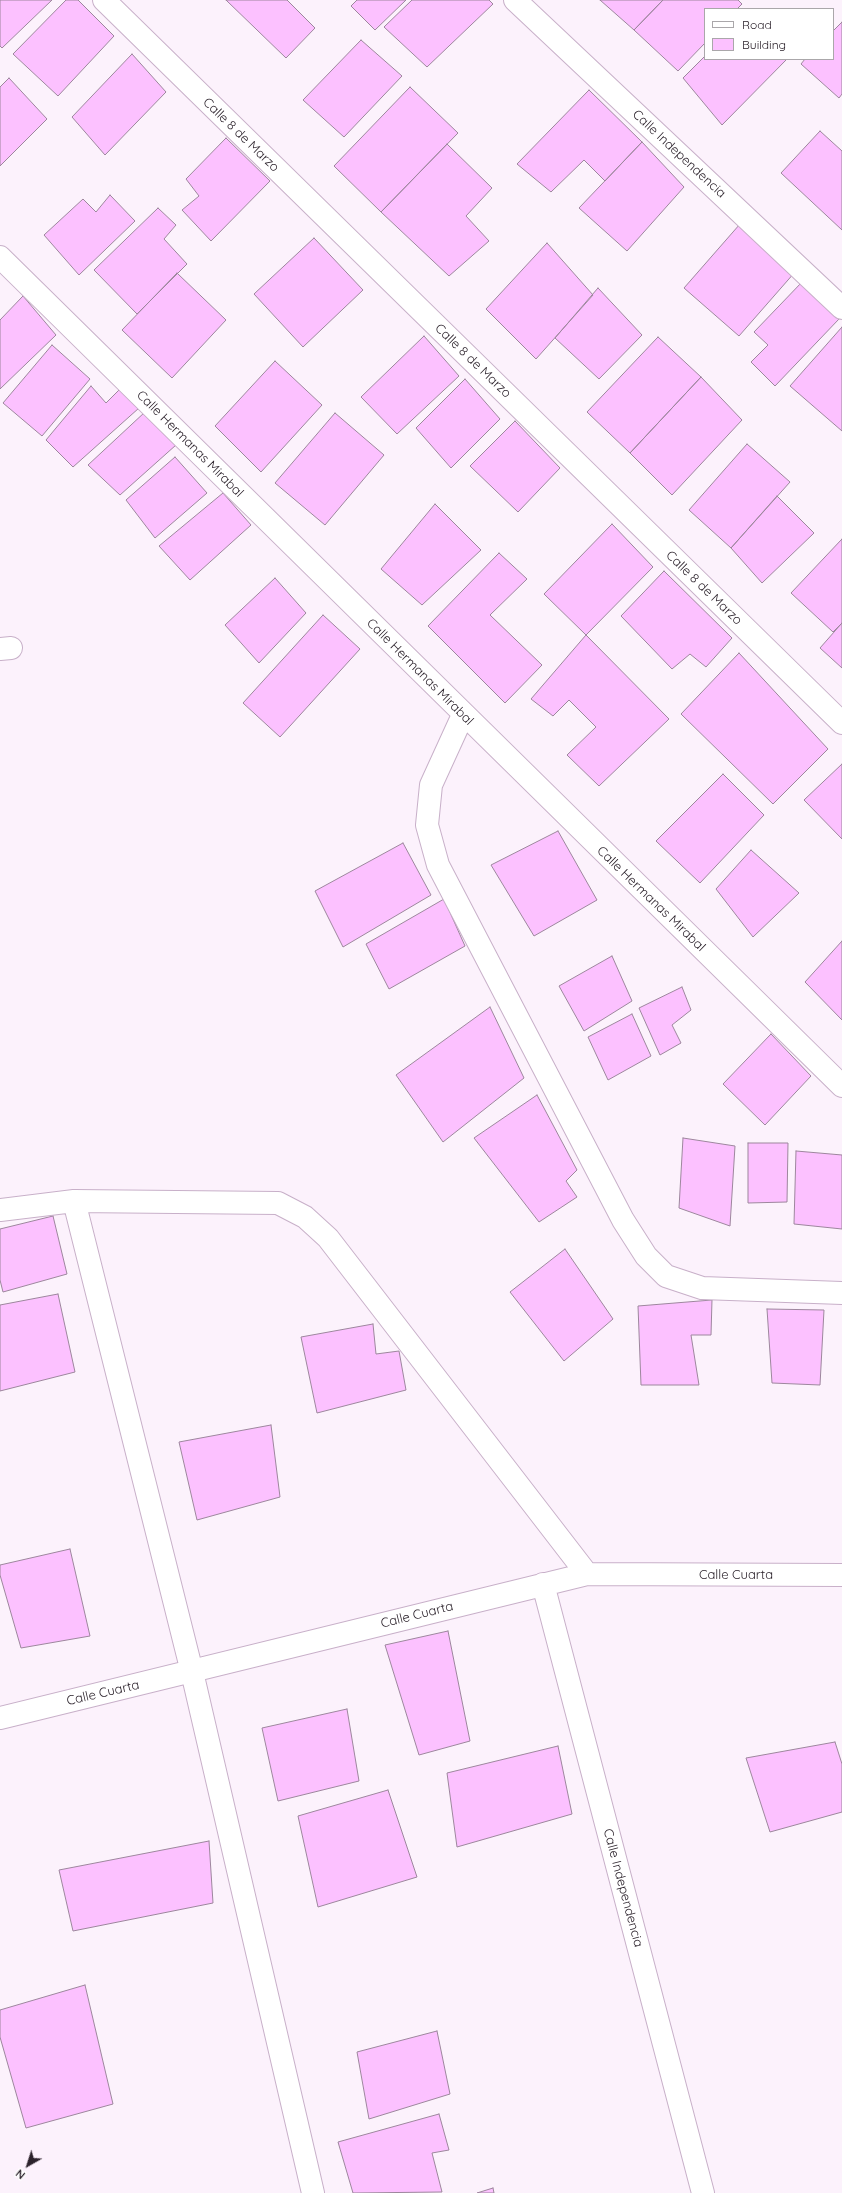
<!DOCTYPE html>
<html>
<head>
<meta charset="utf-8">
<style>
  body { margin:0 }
  #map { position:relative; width:842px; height:2193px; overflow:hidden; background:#fcf2fc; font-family:Quicksand,sans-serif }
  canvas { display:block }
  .legend { position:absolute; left:704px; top:8px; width:130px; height:52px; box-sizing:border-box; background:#fff; border:1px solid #aaa7aa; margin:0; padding:5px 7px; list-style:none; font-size:12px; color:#2b222b }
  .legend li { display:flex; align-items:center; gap:8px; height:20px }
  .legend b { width:20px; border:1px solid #aaa7aa }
  .north { position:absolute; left:8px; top:2145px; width:40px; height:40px; -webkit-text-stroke:3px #fff; paint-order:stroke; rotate:219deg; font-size:11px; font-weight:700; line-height:16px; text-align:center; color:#2b222b }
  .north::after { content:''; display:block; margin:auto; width:14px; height:18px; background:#2b222b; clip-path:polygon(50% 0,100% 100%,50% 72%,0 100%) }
</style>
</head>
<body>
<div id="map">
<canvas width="842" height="2193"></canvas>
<ul class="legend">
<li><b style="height:5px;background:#fff"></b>Road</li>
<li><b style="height:11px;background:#fcc1ff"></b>Building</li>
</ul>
<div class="north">N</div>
</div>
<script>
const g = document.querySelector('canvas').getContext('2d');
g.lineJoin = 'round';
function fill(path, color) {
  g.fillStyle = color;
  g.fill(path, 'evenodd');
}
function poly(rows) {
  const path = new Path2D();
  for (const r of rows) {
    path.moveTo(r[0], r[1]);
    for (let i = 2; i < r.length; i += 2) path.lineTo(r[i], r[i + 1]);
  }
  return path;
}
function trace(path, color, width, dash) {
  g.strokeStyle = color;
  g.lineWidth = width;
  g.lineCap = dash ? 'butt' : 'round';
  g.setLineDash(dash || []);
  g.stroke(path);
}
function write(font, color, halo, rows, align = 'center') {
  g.font = font + ' Quicksand,sans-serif';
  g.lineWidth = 3;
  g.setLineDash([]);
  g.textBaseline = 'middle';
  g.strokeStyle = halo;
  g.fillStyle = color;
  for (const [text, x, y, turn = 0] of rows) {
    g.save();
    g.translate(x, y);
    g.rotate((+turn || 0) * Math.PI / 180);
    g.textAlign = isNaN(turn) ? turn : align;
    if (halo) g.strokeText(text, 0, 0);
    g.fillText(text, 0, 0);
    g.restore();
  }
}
const building = poly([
  [0,0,52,0,2,48,0,46,0,0],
  [66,0,78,0,114,36,58,96,13,54,66,0],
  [226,0,287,0,315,28,286,58,226,0],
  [357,0,406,0,375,30,351,6,357,0],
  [412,0,489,0,493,4,427,67,384,27,412,0],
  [600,0,663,0,634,30,600,0],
  [663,0,738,0,742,4,737,9,705,9,705,43,678,71,634,30,663,0],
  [842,22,842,94,839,98,801,64,805,59,833,59,833,31,842,22],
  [361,40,402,76,344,137,303,100,361,40],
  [132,54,166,92,105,155,72,117,132,54],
  [705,56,705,59,787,59,722,125,683,78,705,56],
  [9,78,47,119,0,166,0,87,9,78],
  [410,87,458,133,381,212,334,166,410,87],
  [589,90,642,142,605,181,584,160,551,192,517,164,589,90],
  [820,131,842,151,842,230,781,173,820,131],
  [226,138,270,181,211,241,182,210,199,196,186,179,226,138],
  [642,142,684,187,627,251,579,208,642,142],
  [447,144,492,188,466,216,489,241,449,276,381,212,447,144],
  [110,195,135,221,79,275,44,235,83,199,96,212,110,195],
  [158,208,176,225,164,239,187,264,137,314,94,270,158,208],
  [740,224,795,272,739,336,684,288,740,224],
  [314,238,363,290,303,347,254,294,314,238],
  [547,243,593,295,536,359,486,309,547,243],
  [177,273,226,320,172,378,122,330,177,273],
  [803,281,839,319,775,386,751,362,768,345,754,332,803,281],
  [598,288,642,335,599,379,555,338,598,288],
  [23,296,56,335,0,389,0,320,23,296],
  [842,327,842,431,790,386,842,327],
  [424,336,459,376,397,434,361,397,424,336],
  [658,337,701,377,630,453,587,412,658,337],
  [52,345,90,379,42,436,3,403,52,345],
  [275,361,322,405,261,472,215,426,275,361],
  [701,377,742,420,672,495,630,453,701,377],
  [465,379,500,419,451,468,416,428,465,379],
  [91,386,106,403,122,387,139,408,73,467,46,440,91,386],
  [145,412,176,445,120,495,88,465,145,412],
  [335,413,384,455,325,525,275,483,335,413],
  [515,421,560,468,518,512,470,466,515,421],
  [747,444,790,482,731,548,689,510,747,444],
  [175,457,207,493,155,538,126,500,175,457],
  [223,493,251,525,190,580,159,546,223,493],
  [777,496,814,533,762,583,731,548,777,496],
  [435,504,481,550,422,605,381,569,435,504],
  [612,524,653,567,586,635,544,594,612,524],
  [842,539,842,623,833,632,791,593,842,539],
  [499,553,527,579,490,615,542,665,505,703,428,626,499,553],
  [664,571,732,638,706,667,690,654,672,669,621,616,664,571],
  [275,578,306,613,259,663,225,625,275,578],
  [323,615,360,649,280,737,243,703,323,615],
  [842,623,842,668,820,648,842,623],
  [586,635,669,719,599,786,567,755,596,727,569,700,553,716,531,699,586,635],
  [739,653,828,749,773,804,681,714,739,653],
  [842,764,842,839,804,800,842,764],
  [723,774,764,815,700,883,656,841,723,774],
  [558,831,597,900,534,936,491,865,558,831],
  [403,843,431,895,343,947,315,891,403,843],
  [751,850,799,893,753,937,716,889,751,850],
  [444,899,465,946,389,989,366,944,444,899],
  [842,941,842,1020,805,982,842,941],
  [612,956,632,1001,584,1031,559,986,612,956],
  [682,987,691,1010,672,1025,681,1043,660,1055,639,1008,682,987],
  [490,1007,524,1078,443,1142,396,1075,490,1007],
  [632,1014,651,1056,608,1080,588,1037,632,1014],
  [771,1034,811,1076,765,1125,723,1084,771,1034],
  [537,1095,577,1170,566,1181,577,1197,539,1222,474,1138,537,1095],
  [683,1138,735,1146,730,1226,679,1208,683,1138],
  [748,1143,788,1143,787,1202,748,1203,748,1143],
  [796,1151,842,1155,842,1229,794,1224,796,1151],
  [53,1216,67,1274,3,1292,0,1280,0,1229,53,1216],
  [565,1249,613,1319,564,1361,510,1292,565,1249],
  [58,1294,75,1372,0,1391,0,1305,58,1294],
  [712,1300,711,1335,691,1335,699,1385,641,1385,638,1306,712,1300],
  [767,1309,824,1310,820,1385,772,1383,767,1309],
  [373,1324,376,1354,399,1351,406,1390,317,1413,301,1337,373,1324],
  [271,1425,280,1497,197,1520,179,1442,271,1425],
  [70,1549,90,1636,21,1648,0,1575,0,1565,70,1549],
  [448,1631,470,1741,419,1755,385,1645,448,1631],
  [347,1709,359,1781,278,1801,262,1728,347,1709],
  [835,1742,842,1764,842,1812,770,1832,746,1758,835,1742],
  [558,1746,572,1814,457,1847,447,1773,558,1746],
  [388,1790,417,1877,318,1907,298,1816,388,1790],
  [209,1841,213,1903,73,1931,59,1870,209,1841],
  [85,1985,113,2104,26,2128,0,2037,0,2010,85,1985],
  [437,2031,450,2094,369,2119,357,2052,437,2031],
  [439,2114,449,2150,432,2153,442,2192,353,2193,338,2142,439,2114],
  [493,2188,494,2193,477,2193,493,2188]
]);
fill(building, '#fcc1ff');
trace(building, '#9d869d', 1);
const minor = poly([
  [104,0,842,723],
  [515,0,842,308],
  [0,257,842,1086],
  [0,649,11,648],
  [463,715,431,785,427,825,438,865,623,1220,646,1256,666,1276,702,1288,842,1293],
  [74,1201,192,1672,313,2193],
  [0,1210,74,1201,278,1203,305,1217,328,1238,587,1574],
  [543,1584,703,2193],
  [0,1718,587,1574,842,1575]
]);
trace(minor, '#c8b0c9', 24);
trace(minor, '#fff', 22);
write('13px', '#2b222b', '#fff', [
  ["Calle 8 de Marzo",241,135,44],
  ["Calle Independencia",679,154,43],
  ["Calle 8 de Marzo",473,361,44],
  ["Calle Hermanas Mirabal",190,444,45],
  ["Calle 8 de Marzo",704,588,44],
  ["Calle Hermanas Mirabal",420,672,45],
  ["Calle Hermanas Mirabal",651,899,44],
  ["Calle Cuarta",736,1575],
  ["Calle Cuarta",417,1615,-14],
  ["Calle Cuarta",103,1693,-13],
  ["Calle Independencia",623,1888,75]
]);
</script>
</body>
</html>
